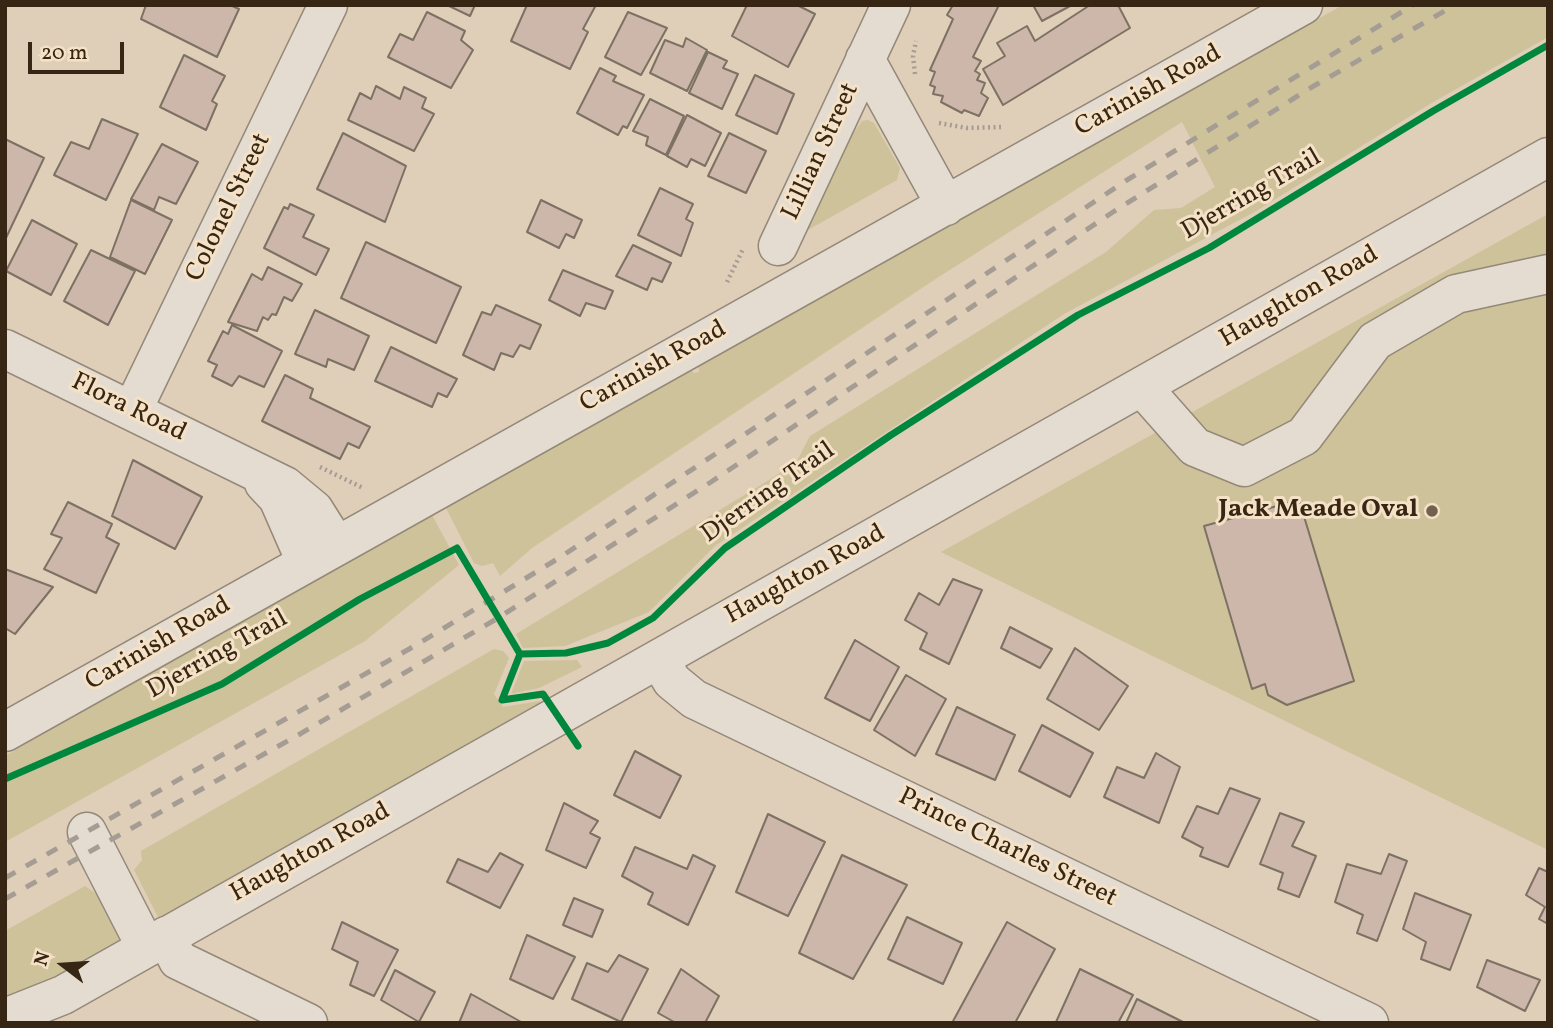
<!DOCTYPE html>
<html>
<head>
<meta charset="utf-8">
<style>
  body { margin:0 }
  #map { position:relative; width:1553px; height:1028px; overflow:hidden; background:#dfceb8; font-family:Vollkorn,serif }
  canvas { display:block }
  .frame { position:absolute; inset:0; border:7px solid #362613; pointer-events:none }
  .north { position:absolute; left:28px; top:930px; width:70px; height:70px; -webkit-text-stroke:5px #f5e1c6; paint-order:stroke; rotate:287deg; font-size:19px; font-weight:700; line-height:28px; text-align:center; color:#362613 }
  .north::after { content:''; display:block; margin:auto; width:24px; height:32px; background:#362613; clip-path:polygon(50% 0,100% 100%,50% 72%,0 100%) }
  .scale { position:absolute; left:28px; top:42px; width:96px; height:32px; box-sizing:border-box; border:4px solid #362613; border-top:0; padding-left:9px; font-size:21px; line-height:24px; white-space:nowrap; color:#362613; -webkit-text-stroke:5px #f5e1c6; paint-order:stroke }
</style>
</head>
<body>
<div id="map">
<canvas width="1553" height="1028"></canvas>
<div class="frame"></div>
<div class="north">N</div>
<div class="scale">20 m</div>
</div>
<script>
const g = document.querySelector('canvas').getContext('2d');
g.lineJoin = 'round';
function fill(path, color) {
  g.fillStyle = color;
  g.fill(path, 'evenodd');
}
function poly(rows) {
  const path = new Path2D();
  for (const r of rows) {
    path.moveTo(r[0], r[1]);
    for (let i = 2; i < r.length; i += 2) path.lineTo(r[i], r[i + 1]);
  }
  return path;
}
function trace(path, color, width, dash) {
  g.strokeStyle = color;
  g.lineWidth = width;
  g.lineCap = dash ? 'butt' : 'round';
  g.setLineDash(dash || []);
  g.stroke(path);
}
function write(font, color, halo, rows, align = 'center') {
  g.font = font + ' Vollkorn,serif';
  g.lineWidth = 6;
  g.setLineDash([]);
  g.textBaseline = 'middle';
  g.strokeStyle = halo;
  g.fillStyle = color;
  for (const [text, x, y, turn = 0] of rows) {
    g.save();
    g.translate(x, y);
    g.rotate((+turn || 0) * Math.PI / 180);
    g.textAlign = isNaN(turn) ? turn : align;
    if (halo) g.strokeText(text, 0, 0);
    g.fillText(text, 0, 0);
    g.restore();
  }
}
fill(poly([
  [1343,5,1548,5,1548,37,1430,104,1256,211,1064,314,715,546,649,612,565,646,523,648,516,634,769,480,797,461,810,436,1106,252,1154,210,1181,208,1215,187,1182,122,934,280,532,548,500,576,493,563,482,566,474,563,444,504,690,369,694,373,699,372,698,364],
  [868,120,874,123,900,168,897,180,806,231,852,135,862,121],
  [1548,214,1548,850,941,552],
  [428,513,432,515,459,565,365,641,5,842,5,756],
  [494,649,503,651,509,658,494,694,503,707,540,701,538,707,159,919,134,870,142,860,141,851],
  [577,660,582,667,539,688,511,694,524,661],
  [85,886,104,899,124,940,5,1004,5,931]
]), '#cec29a');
const building = poly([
  [146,5,230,5,239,9,217,57,141,19,146,5],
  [447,5,475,5,470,16,447,5],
  [527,5,596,5,583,29,588,32,570,69,511,41,527,5],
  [747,5,797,5,815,14,788,67,732,36,747,5],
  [953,5,999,5,973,57,981,61,975,71,980,74,977,80,985,83,981,93,988,98,979,116,964,110,962,113,941,102,943,96,933,94,935,87,930,85,935,72,930,70,953,19,947,15,953,5],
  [1033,5,1072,5,1042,21,1033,5],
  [1090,5,1118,5,1130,28,1003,105,983,69,1005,56,997,43,1027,26,1035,41,1090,5],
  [427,12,465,31,461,40,473,50,451,88,388,57,400,34,413,40,427,12],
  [628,12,667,28,641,75,605,57,628,12],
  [686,38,707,50,687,91,650,73,665,40,683,47,686,38],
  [708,52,727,61,723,68,738,74,722,109,689,93,708,52],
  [184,55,225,76,212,101,217,104,206,130,160,107,184,55],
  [600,68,616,76,613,81,644,95,627,128,623,126,618,135,577,113,600,68],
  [755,75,794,94,777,134,736,115,755,75],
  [376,86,400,99,404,87,426,98,422,108,434,114,414,151,348,120,360,93,371,99,376,86],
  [650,99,684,116,666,155,646,145,648,137,633,131,650,99],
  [687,115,721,133,705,166,691,159,687,167,667,156,687,115],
  [102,119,138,134,106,200,54,175,71,142,89,149,102,119],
  [343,133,406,166,385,222,317,189,343,133],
  [729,133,766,151,746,193,708,176,729,133],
  [5,139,44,158,5,240,5,139],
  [162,144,198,162,176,204,159,197,154,210,131,199,162,144],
  [660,188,693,204,686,219,693,223,681,256,638,235,660,188],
  [131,200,172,220,145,274,110,257,131,200],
  [541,200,582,220,574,238,566,234,559,248,527,232,541,200],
  [290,204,314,215,303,237,329,249,316,275,264,248,284,207,288,209,290,204],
  [32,220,77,244,51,295,6,271,32,220],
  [366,242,461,287,436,343,341,298,366,242],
  [633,245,671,263,662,282,652,278,647,290,616,276,633,245],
  [91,250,135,271,108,325,64,301,91,250],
  [268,267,302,284,292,301,284,297,276,315,272,314,268,320,263,317,257,331,228,322,252,274,262,280,268,267],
  [563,270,613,291,605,309,586,303,580,316,549,300,563,270],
  [496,305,541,325,530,349,520,345,513,357,501,353,494,370,463,355,482,312,491,315,496,305],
  [315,310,369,336,354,370,328,359,326,367,295,354,315,310],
  [232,325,282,351,264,387,239,376,232,386,212,376,217,365,208,361,223,331,228,334,232,325],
  [391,347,457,379,447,397,438,393,432,407,375,381,391,347],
  [285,375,313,389,310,398,370,427,359,448,348,443,340,459,262,421,285,375],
  [133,460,202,497,175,549,112,516,133,460],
  [1299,500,1354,681,1287,705,1268,695,1265,684,1252,689,1204,526,1299,500],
  [68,502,112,524,106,537,119,544,96,593,44,569,62,538,51,534,68,502],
  [5,569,53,587,15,634,5,628,5,569],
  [953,579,982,590,949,664,920,649,927,633,905,620,919,593,939,605,953,579],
  [1010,627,1052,649,1040,668,1001,648,1010,627],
  [855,640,899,667,870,721,825,698,855,640],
  [1075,648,1128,686,1099,730,1047,699,1075,648],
  [906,675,946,699,915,756,874,730,906,675],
  [957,707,1015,735,995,780,936,754,957,707],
  [1042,725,1093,753,1070,797,1019,771,1042,725],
  [635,751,681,776,660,818,614,795,635,751],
  [1156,753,1180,767,1159,823,1104,797,1117,767,1144,778,1156,753],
  [1230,788,1260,799,1228,867,1200,856,1203,848,1182,837,1197,806,1218,814,1230,788],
  [564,803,598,821,590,833,600,838,586,868,546,850,564,803],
  [1280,813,1304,822,1292,846,1316,856,1299,897,1278,889,1283,873,1260,864,1280,813],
  [768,814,825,842,788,916,736,892,768,814],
  [635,847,687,869,693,855,715,866,688,925,648,904,653,893,622,876,635,847],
  [500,853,523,865,500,908,447,882,458,859,488,872,500,853],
  [1389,854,1407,861,1377,941,1357,933,1363,915,1335,902,1347,864,1381,874,1389,854],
  [842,855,907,885,853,979,799,953,842,855],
  [1539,868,1548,872,1548,924,1539,919,1545,907,1526,895,1539,868],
  [1415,893,1471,915,1450,970,1421,959,1426,942,1403,929,1415,893],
  [574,898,603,910,592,937,563,925,574,898],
  [907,917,962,943,943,984,888,959,907,917],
  [342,922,398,950,374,996,350,985,358,962,332,949,342,922],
  [1007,922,1055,949,1015,1023,952,1023,1007,922],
  [527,935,575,957,553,999,510,979,527,935],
  [619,955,648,969,621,1022,572,999,587,963,608,972,619,955],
  [1487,960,1540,980,1525,1011,1477,987,1487,960],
  [681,969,719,996,705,1023,676,1023,658,1013,681,969],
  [1080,969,1133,995,1118,1023,1056,1022,1080,969],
  [395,970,435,992,419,1022,381,1000,395,970],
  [471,994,523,1023,459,1023,471,994],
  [1137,999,1185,1023,1126,1023,1137,999]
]);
fill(building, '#cdb7aa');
trace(building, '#7c7163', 2);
const minor = poly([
  [865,59,946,206],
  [778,246,891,5],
  [5,349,285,486,314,510,336,545],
  [1142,387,1195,447,1244,467,1304,436,1375,341,1456,294,1548,274],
  [132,411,328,5],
  [264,483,278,498,306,562],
  [659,659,672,681,694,699,1369,1023],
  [5,732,1303,5],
  [87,832,146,947],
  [166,936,178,960,308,1023],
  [5,1018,63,995,1548,157]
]);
trace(minor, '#948879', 41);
trace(poly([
  [915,74,913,56,916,41],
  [939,123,967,128,1001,127],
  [727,282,743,249],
  [320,467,363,488]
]), '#a59d93', 4.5, [2, 3.5]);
trace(minor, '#e5dcd1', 38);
trace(poly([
  [5,878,418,644,559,558,1127,180,1413,5],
  [5,899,300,734,498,618,711,482,1113,212,1312,87,1455,5]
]), '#a59d93', 5, [12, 12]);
trace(poly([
  [520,654,566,653,608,643,653,618,725,548,891,435,1078,315,1209,248,1433,111,1548,45],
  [520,654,502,700,543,694,578,746],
  [5,779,222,684,360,599,457,548,520,654]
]), '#00873e', 7);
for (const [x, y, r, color] of [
  [1432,511,7,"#71614d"]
]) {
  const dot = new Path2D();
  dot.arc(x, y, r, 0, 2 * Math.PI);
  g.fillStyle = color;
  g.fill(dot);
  trace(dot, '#f5e1c6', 2.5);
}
write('26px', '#362613', '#f5e1c6', [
  ["Carinish Road",1149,92,-29],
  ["Lillian Street",822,152,-65],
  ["Djerring Trail",1252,196,-30],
  ["Colonel Street",230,208,-64],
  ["Haughton Road",1300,298,-30],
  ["Carinish Road",654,368,-29],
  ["Flora Road",128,409,26],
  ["Djerring Trail",769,494,-35],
  ["Haughton Road",806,576,-29],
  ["Carinish Road",159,645,-30],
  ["Djerring Trail",218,656,-29],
  ["Prince Charles Street",1007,849,26],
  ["Haughton Road",311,854,-29]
]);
write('bold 26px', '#362613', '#f5e1c6', [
  ["Jack Meade Oval",1418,511]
], 'right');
</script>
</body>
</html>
